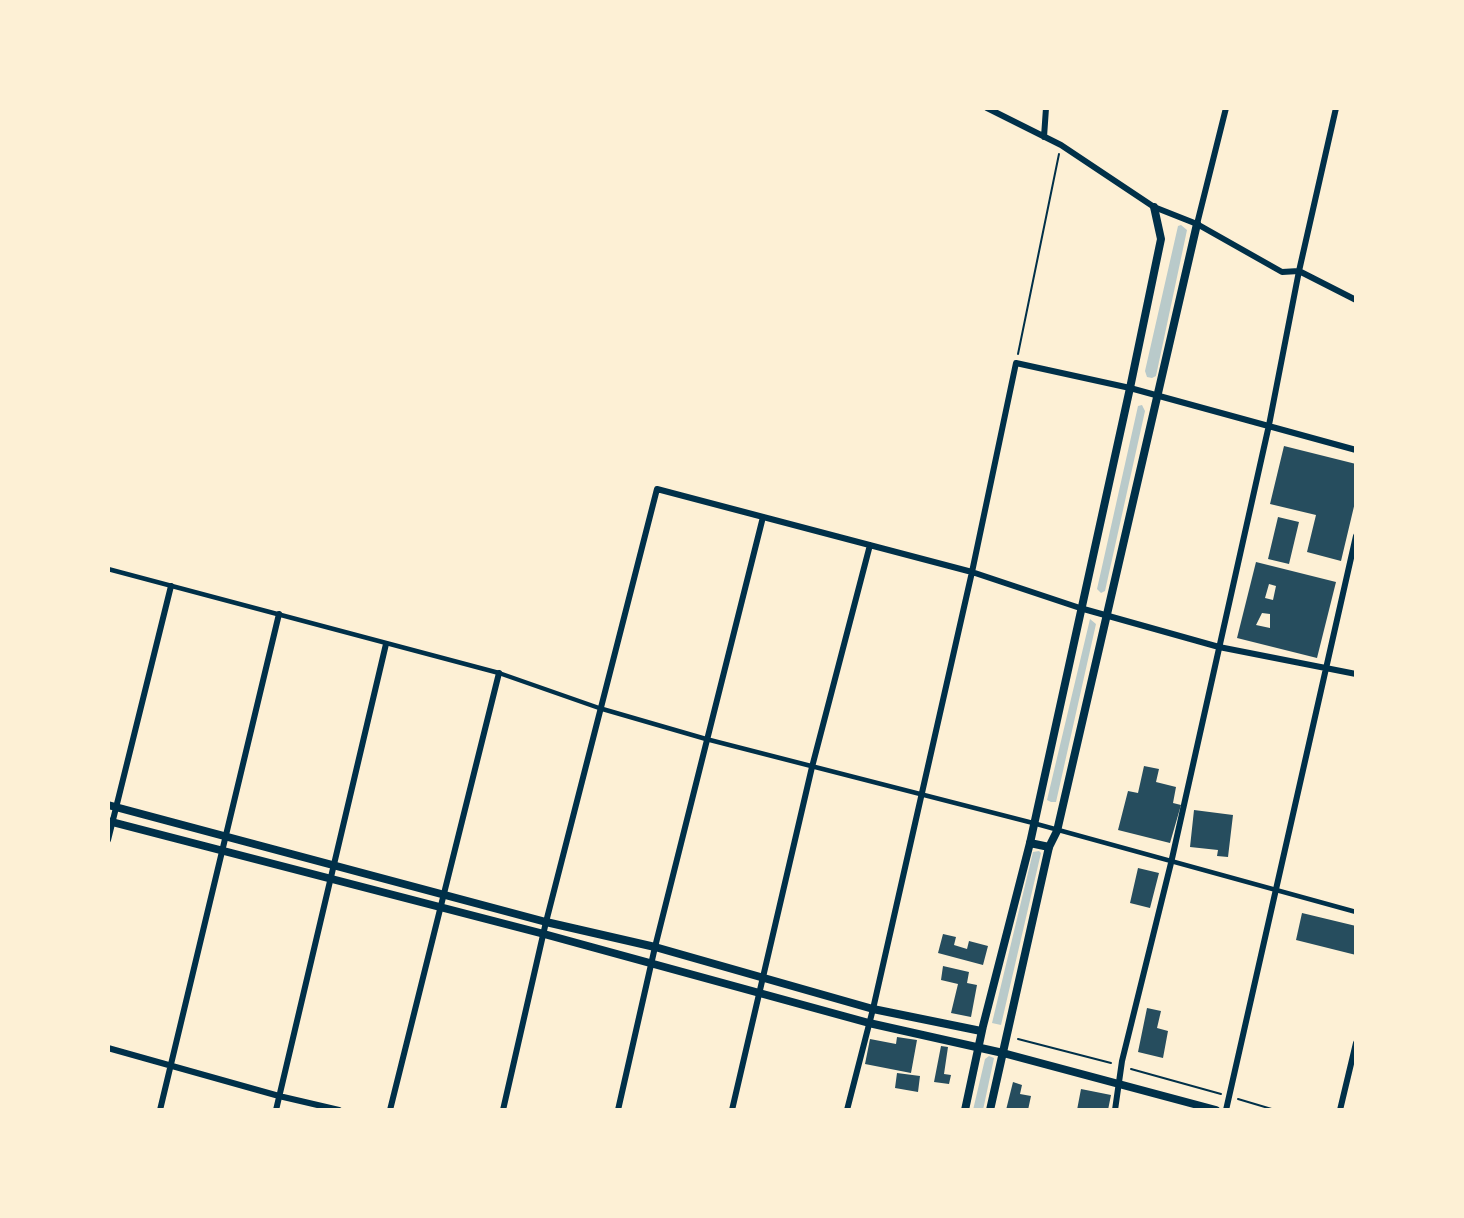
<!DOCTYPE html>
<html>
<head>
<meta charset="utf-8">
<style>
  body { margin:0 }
  #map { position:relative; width:1464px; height:1218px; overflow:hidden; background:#fdf0d5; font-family:"Source Sans 3",sans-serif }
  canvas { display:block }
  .frame { position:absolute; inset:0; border:110px solid #fdf0d5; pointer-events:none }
</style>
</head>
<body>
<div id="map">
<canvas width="1464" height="1218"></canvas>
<div class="frame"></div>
</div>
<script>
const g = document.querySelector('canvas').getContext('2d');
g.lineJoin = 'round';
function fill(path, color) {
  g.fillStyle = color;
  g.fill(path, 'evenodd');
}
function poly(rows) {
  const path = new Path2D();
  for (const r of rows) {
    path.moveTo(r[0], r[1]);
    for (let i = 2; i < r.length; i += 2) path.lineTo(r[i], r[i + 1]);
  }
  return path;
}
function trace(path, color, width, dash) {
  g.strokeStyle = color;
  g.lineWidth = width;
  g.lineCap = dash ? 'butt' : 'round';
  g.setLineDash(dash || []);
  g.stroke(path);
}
fill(poly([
  [1181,225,1187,230,1156,376,1152,378,1147,377,1145,371,1178,226],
  [1142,405,1145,411,1105,591,1101,593,1097,589,1138,406],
  [1090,619,1096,624,1056,802,1051,802,1047,800],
  [1039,851,1041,853,1001,1025,992,1023,1033,852],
  [989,1056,994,1058,993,1063,983,1110,973,1110,985,1059]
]), '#b9caca');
fill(poly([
  [1284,446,1356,464,1356,498,1341,561,1307,552,1316,515,1270,504],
  [1278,517,1299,522,1289,564,1268,559],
  [1256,562,1336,582,1317,658,1237,638],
  [1269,584,1276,586,1273,600,1265,598],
  [1262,613,1270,614,1270,628,1256,625],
  [1144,766,1159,769,1156,782,1176,787,1173,803,1181,805,1170,843,1118,830,1128,791,1138,793],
  [1194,810,1233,815,1228,857,1217,856,1218,850,1190,847],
  [1138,868,1159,873,1150,908,1130,903],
  [1302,913,1356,926,1356,955,1296,940],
  [943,934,956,937,954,945,967,949,969,941,988,946,983,965,938,953],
  [943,966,969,972,967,983,977,985,971,1017,951,1013,958,984,941,980],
  [1147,1008,1161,1011,1157,1028,1168,1031,1163,1058,1138,1052],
  [897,1037,917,1040,911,1073,865,1064,870,1039,896,1044],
  [941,1046,948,1047,944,1074,951,1075,949,1084,934,1082],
  [897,1073,920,1076,918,1092,895,1088],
  [1013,1082,1022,1085,1020,1094,1031,1096,1028,1110,1006,1110],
  [1081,1089,1111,1095,1108,1110,1077,1110]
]), '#264d5e');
trace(poly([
  [1018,354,1059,154],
  [1018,1039,1111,1063],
  [1131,1069,1221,1094],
  [1238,1099,1275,1110]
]), '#003049', 2);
trace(poly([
  [108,569,499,673,599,708,706,739,1033,823,1356,912]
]), '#003049', 4.5);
trace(poly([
  [987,108,1061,145,1154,207,1197,224,1282,272,1299,271,1356,300],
  [1044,137,1046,108],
  [1197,224,1226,108],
  [108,840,171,586],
  [108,1048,279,1096,339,1110],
  [160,1110,279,614],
  [276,1110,386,644],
  [390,1110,499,673],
  [503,1110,546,922,657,489,972,572,1080,608,1219,647,1356,674],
  [618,1110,655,947,763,517],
  [732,1110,812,767,870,545],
  [847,1110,873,1009,972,572,1016,363,1130,388,1356,450],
  [1115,1110,1122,1061,1171,863,1269,425,1299,271,1336,108],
  [1226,1110,1356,536],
  [1340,1110,1356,1043]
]), '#003049', 6);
trace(poly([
  [108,805,546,922,655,947,873,1009,981,1031],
  [108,821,544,934,869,1023,1003,1053,1216,1110],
  [1030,843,1049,847]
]), '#003049', 8);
trace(poly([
  [965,1110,983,1026,1030,843,1130,388,1161,239,1154,207],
  [990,1110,1049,847,1057,831,1197,224]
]), '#003049', 8);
</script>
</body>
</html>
